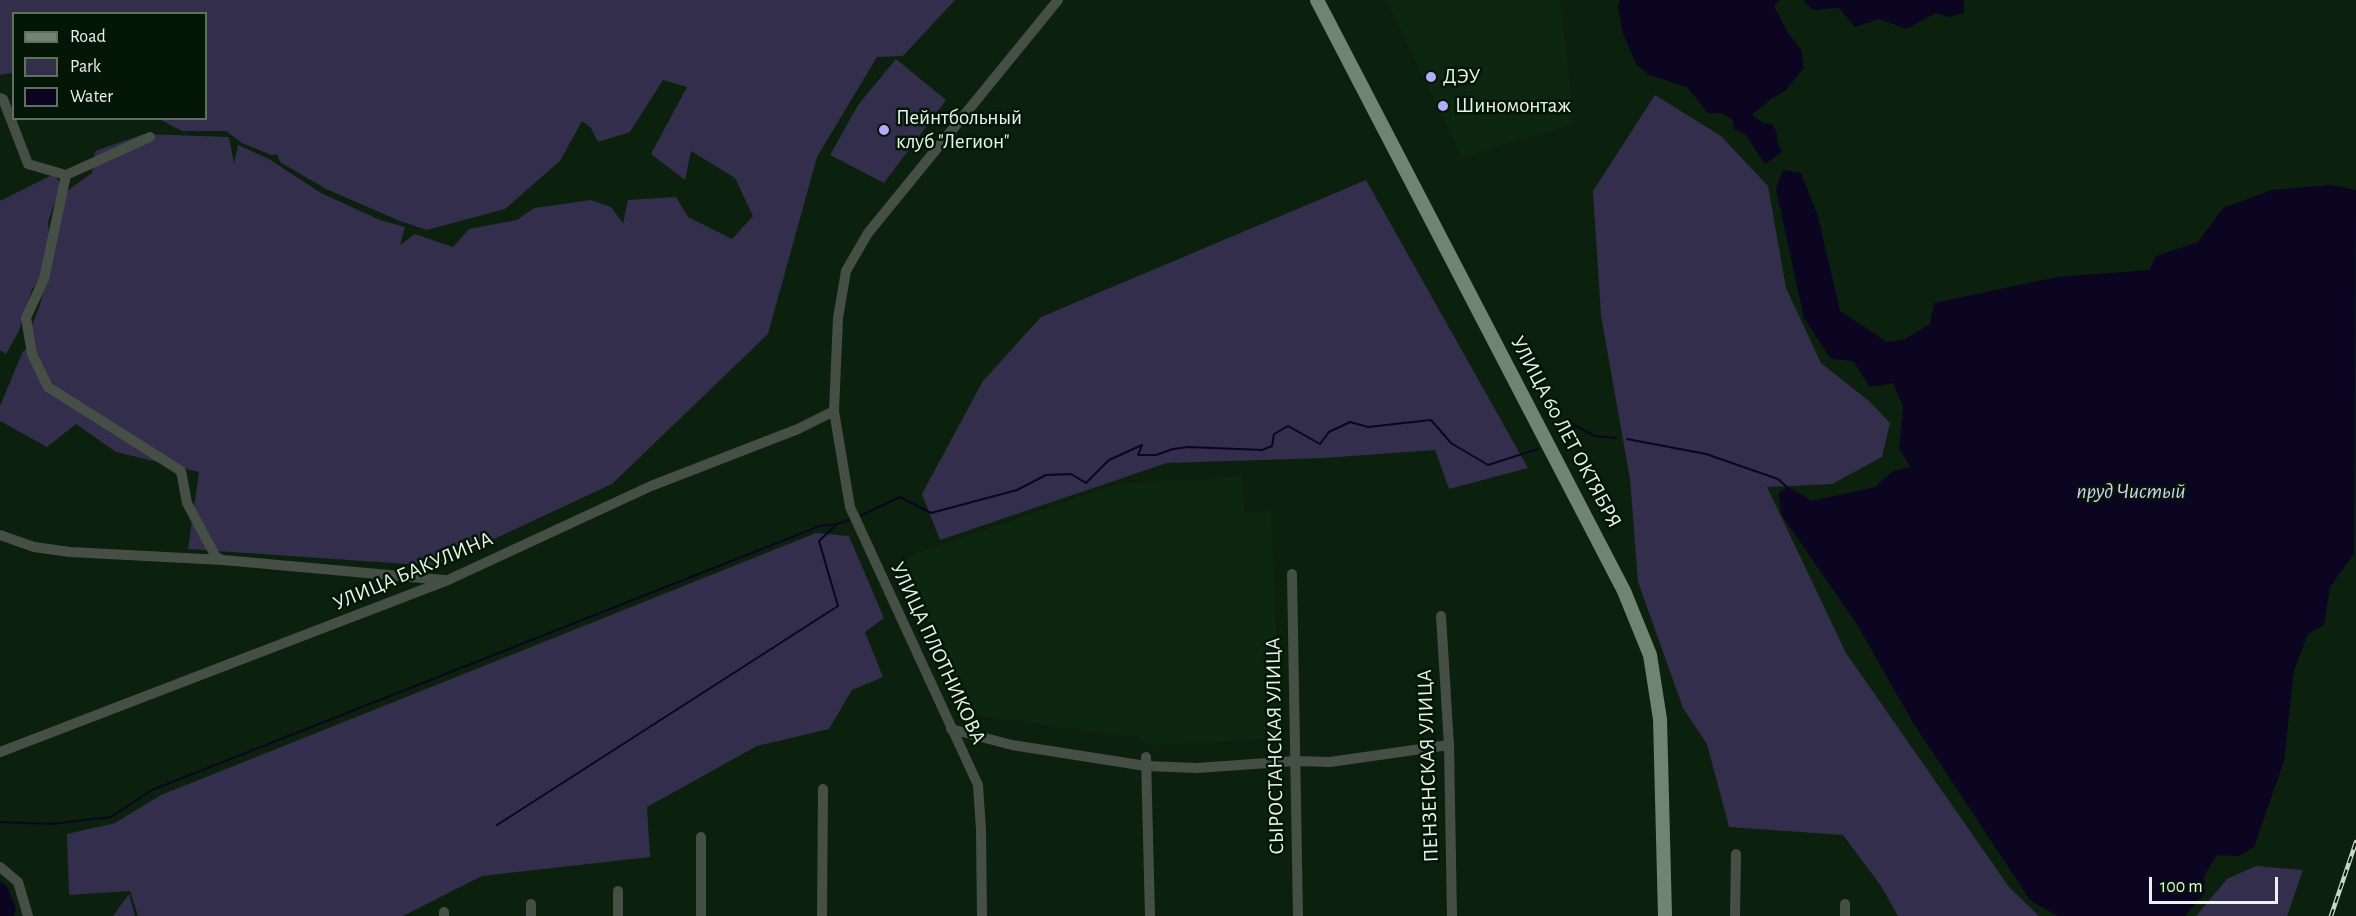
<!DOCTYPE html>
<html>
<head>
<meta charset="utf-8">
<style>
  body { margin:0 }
  #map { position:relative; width:2356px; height:916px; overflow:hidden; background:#0c200e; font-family:"Alegreya Sans",sans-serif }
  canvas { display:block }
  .legend { position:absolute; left:12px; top:12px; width:195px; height:108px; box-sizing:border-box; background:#041606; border:2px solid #5f6f60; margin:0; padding:8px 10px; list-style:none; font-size:18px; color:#e8f4e8 }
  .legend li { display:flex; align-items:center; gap:12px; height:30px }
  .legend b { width:30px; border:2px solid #5f6f60 }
  .scale { position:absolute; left:2149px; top:877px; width:129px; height:27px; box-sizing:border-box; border:3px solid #e8f4e8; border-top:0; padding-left:8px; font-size:18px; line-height:21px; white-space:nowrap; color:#e8f4e8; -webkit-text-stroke:4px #041606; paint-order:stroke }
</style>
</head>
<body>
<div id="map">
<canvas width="2356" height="916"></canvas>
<ul class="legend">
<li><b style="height:8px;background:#718471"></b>Road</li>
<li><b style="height:16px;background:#322e4c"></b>Park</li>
<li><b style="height:16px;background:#0b0522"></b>Water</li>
</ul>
<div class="scale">100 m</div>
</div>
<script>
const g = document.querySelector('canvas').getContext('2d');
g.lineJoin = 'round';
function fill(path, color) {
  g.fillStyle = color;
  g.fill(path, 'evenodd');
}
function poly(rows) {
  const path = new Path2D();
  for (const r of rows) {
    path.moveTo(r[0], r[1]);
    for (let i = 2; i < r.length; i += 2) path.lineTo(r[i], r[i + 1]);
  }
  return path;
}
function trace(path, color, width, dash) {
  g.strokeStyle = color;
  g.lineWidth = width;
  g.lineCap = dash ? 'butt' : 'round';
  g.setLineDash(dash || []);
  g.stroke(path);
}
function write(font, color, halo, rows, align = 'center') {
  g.font = font + ' "Alegreya Sans",sans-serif';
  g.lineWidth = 5;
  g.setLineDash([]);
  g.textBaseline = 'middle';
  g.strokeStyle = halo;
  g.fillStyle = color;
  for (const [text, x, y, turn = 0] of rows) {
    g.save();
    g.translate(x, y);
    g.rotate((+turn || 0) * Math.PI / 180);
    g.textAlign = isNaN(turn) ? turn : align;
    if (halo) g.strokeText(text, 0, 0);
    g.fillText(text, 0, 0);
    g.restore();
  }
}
fill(poly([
  [1386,0,1560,0,1573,108,1572,124,1475,153,1463,159],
  [1243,476,1244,512,1271,511,1281,738,1152,745,1139,738,974,715,932,632,900,562,918,553,1116,484]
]), '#0c260f');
fill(poly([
  [0,0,955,0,903,56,877,57,817,157,768,334,612,484,436,566,188,549,199,472,116,452,76,424,47,447,0,421,0,406,23,351,33,347,28,334,39,308,49,271,32,289,19,331,6,354,0,350,0,376,0,201,54,174,64,188,56,199,48,222,51,257,67,191,92,173,95,151,144,134,229,137,234,164,238,145,269,159,321,193,380,220,405,227,400,245,415,234,453,247,469,229,517,220,534,208,591,200,611,207,623,223,628,200,676,197,688,217,732,239,753,216,735,178,691,151,685,180,651,154,687,87,663,80,630,132,598,142,591,128,582,121,560,161,505,209,427,230,400,221,326,189,280,162,277,154,271,155,242,143,226,131,182,131,159,119,206,118,206,14,14,14,13,73,0,75],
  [896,59,946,100,884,183,830,155,858,105],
  [1655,95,1721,136,1768,186,1786,288,1821,363,1869,401,1890,423,1882,457,1832,484,1767,487,1846,653,2009,887,2039,916,1898,916,1881,886,1843,835,1729,827,1707,744,1683,708,1638,582,1630,479,1601,316,1593,191],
  [1366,180,1528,468,1449,489,1435,450,1324,458,1167,463,940,540,922,494,983,381,1041,317],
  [816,533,849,536,884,618,865,632,883,677,852,690,829,729,757,746,647,807,650,857,482,876,403,916,138,916,130,891,69,895,67,834,115,823,161,795],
  [2256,866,2303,870,2287,916,2196,916,2227,879],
  [129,894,135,916,113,916]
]), '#322e4c');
fill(poly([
  [1620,0,1780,0,1774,6,1788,33,1801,50,1804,68,1786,90,1771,99,1752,115,1763,123,1772,124,1777,133,1777,141,1782,152,1765,164,1746,135,1734,129,1732,119,1721,113,1708,113,1687,87,1649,75,1636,64,1622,31,1618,7],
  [1803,0,1964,0,1964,13,1950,17,1936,13,1906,29,1879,19,1855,27,1839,8,1813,10],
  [1783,170,1801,173,1818,216,1840,311,1887,342,1905,339,1930,324,1934,303,2057,277,2149,270,2156,256,2198,242,2223,208,2272,190,2331,185,2356,190,2354,554,2330,587,2324,625,2308,634,2294,670,2284,761,2254,847,2239,856,2217,855,2204,876,2205,893,2185,916,2057,916,2030,900,1912,721,1858,626,1781,514,1779,493,1788,487,1812,501,1875,487,1893,471,1911,467,1899,449,1903,407,1893,383,1870,387,1853,361,1831,359,1804,318,1776,189],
  [0,881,6,885,16,908,14,916,0,916]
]), '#0b0522');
trace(poly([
  [1561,438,1572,424,1595,436,1616,438],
  [1627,439,1706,454,1778,479,1788,488],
  [858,517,900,497,931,513,1017,490,1046,475,1071,474,1086,483,1109,460,1142,445,1138,455,1156,455,1173,449,1188,447,1262,450,1272,446,1274,434,1288,426,1320,444,1329,432,1350,422,1368,427,1431,420,1451,443,1488,465,1538,449],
  [0,822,52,824,111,817,152,790,820,526,837,524,852,519],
  [497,825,838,606,819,541,837,524]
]), '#0b0522', 2);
trace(poly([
  [0,98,3,99,28,164,66,175,44,279,26,318,32,354,48,387,181,471,187,503,216,557,223,560],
  [66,175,150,137],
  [0,535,34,547,70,552,223,560,444,580],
  [1292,574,1298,916],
  [1441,616,1449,745,1452,916],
  [951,729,1012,745,1146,766,1197,768,1296,761,1330,762,1449,745],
  [0,752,448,580,651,486,798,429,834,411],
  [1146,757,1150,916],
  [701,837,701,916],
  [0,867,18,882,28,916],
  [1845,904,1845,916],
  [444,912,444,916],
  [531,916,531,904],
  [618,916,618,891],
  [822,916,823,789],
  [982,916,981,830,978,785,850,507,834,411,838,318,846,271,868,233,1058,0],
  [1735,916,1736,854]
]), '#464f46', 10);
trace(poly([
  [1317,0,1624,591,1650,655,1660,719,1665,916]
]), '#718471', 14);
const rail = poly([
  [2331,916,2356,842]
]);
trace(rail, '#c8d5c8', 4.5);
trace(rail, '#041606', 2, [7]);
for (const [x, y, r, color] of [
  [1431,77,6,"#b4acf9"],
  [1443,106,6,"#b4acf9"],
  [884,130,6,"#b4acf9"]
]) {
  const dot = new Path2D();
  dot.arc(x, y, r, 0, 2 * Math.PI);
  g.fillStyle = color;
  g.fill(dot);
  trace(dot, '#041606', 2);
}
write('21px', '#e8f4e8', '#041606', [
  ["ДЭУ",1443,77],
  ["Шиномонтаж",1455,106],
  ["Пейнтбольный",896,118],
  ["клуб \"Легион\"",896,142]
], 'left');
write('21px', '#e8f4e8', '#041606', [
  ["УЛИЦА 60 ЛЕТ ОКТЯБРЯ",1566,432,62],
  ["УЛИЦА БАКУЛИНА",413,571,-23],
  ["УЛИЦА ПЛОТНИКОВА",938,653,65],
  ["СЫРОСТАНСКАЯ УЛИЦА",1275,746,-91],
  ["ПЕНЗЕНСКАЯ УЛИЦА",1428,766,-92]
]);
write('italic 22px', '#d1cef5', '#041606', [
  ["пруд Чистый",2131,491]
]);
</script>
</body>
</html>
